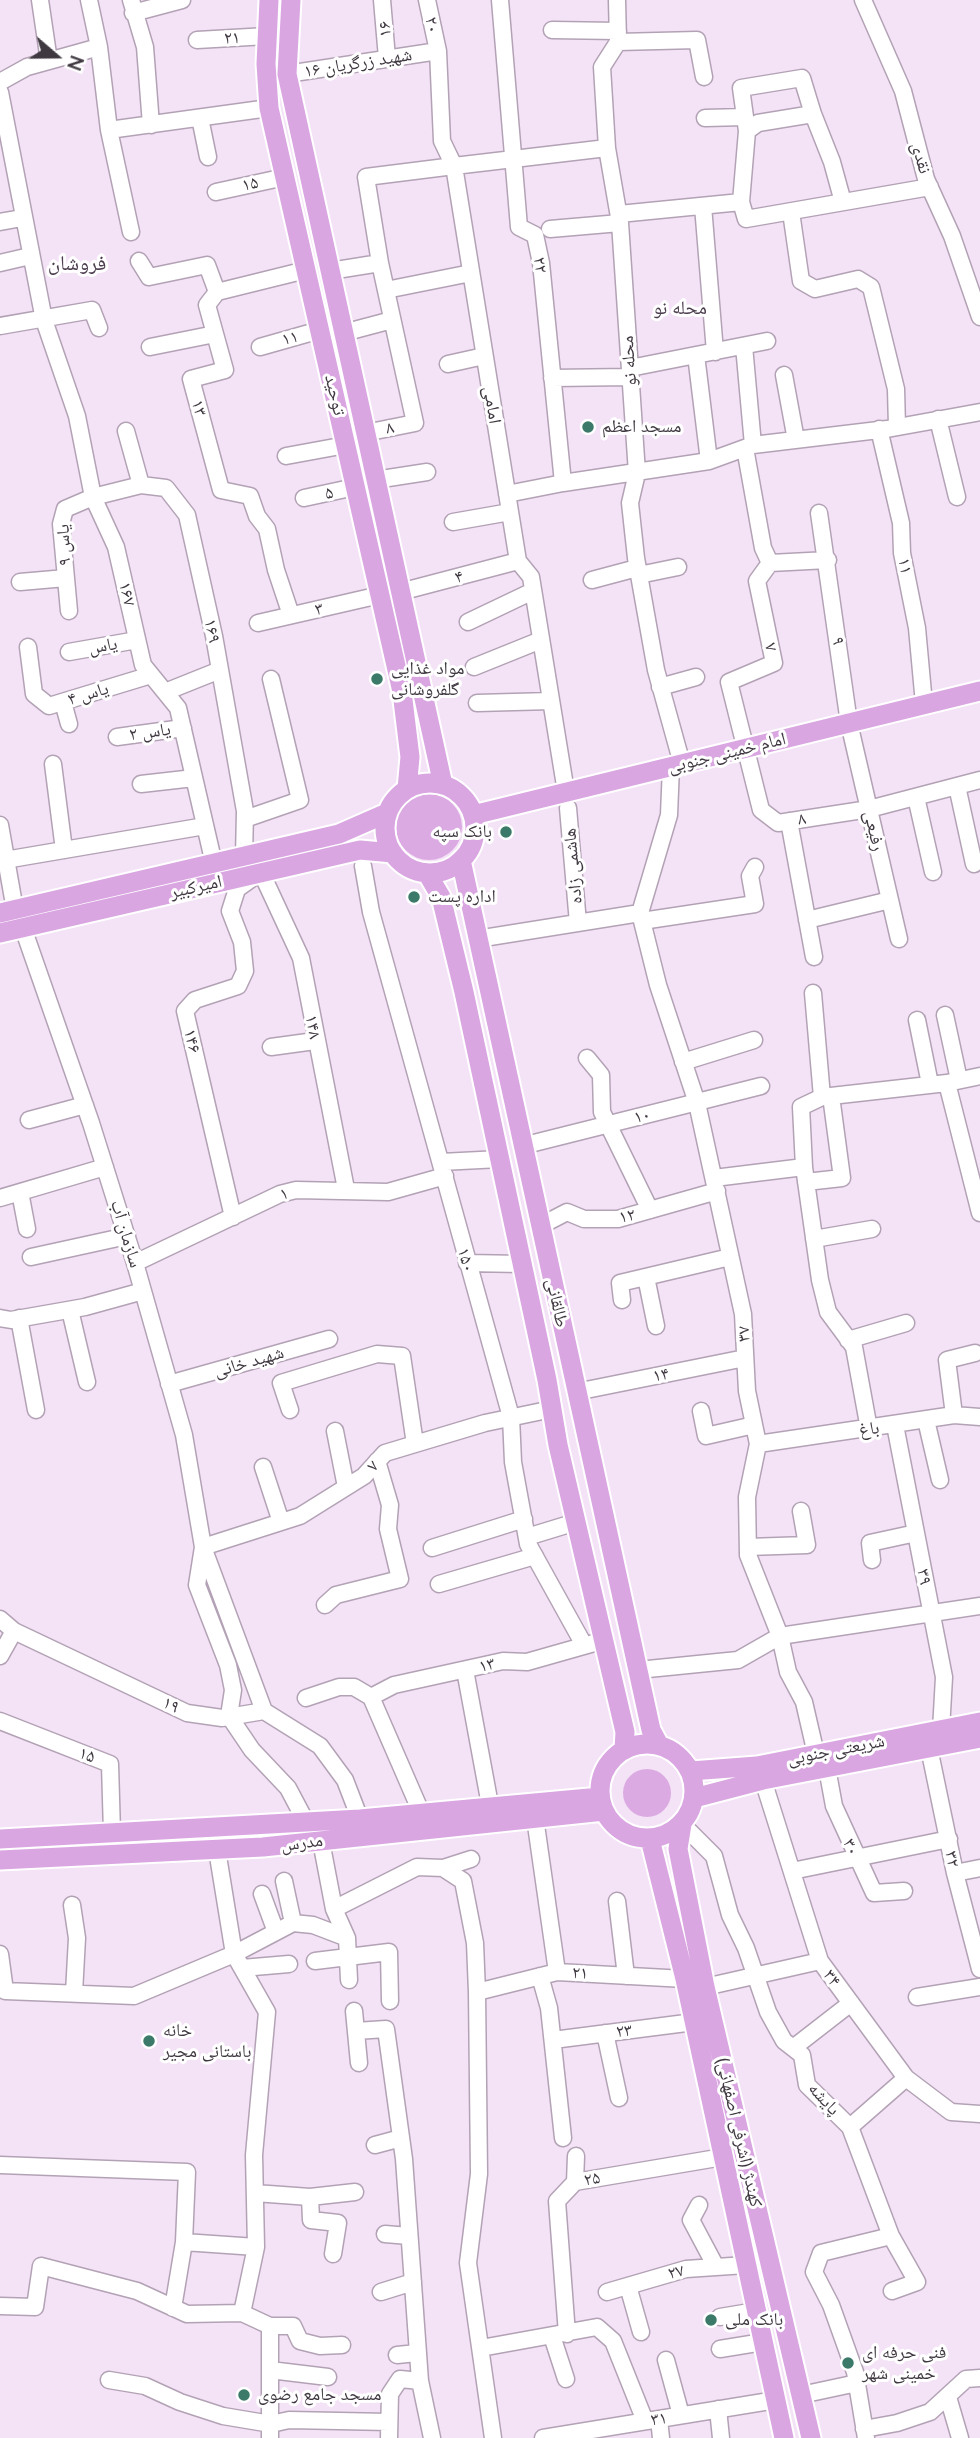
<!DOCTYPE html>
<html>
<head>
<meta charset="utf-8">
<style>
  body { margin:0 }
  #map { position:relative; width:980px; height:2438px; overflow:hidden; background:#f4e2f6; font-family:Mulish,sans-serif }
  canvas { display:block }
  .north { position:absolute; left:21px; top:21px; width:70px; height:70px; -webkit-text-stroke:5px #fff; paint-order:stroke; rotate:110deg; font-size:19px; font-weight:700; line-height:28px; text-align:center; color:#3f3840 }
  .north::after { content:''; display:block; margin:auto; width:24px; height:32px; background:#3f3840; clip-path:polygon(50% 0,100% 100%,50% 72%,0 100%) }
</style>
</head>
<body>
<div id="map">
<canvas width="980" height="2438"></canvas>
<div class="north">N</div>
</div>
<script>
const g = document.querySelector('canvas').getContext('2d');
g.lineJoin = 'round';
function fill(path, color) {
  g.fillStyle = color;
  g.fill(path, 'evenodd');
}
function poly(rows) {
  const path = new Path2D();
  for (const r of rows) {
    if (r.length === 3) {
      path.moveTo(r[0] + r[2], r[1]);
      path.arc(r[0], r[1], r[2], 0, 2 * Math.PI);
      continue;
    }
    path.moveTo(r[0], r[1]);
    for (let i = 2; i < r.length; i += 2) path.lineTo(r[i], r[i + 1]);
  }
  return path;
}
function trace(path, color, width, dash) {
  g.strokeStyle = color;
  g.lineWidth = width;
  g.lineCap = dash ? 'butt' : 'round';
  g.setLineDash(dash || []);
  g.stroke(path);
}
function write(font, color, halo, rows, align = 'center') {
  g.font = font + ' Mulish,"Noto Naskh Arabic",sans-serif';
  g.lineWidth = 6;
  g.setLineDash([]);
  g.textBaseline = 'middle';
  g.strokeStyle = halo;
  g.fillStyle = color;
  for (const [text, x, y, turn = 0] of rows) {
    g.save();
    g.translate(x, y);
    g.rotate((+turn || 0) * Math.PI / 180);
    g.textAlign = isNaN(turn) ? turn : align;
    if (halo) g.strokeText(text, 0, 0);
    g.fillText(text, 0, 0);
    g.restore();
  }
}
fill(poly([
  [429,827,33],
  [647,1793,24]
]), '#dcaae2');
const minor = poly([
  [40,0,49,61],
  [89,0,99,47],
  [131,0,145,47,151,125],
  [382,0,387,58],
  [427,0,438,51],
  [500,0,519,227,535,235,541,263,563,483,507,494],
  [617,0,618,42,602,67,607,148,620,223,637,473,630,503,636,558,656,670,682,764],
  [863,0,903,91,926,179,952,236,980,317],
  [133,13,182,0],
  [552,30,618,31],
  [197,40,267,36],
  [618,42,697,40,704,77],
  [287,74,438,51,442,141,454,166,366,177,380,263,330,271],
  [0,82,27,67,99,47,109,130,269,108],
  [0,92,44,320,77,416,93,497,116,547,143,665,178,708,214,864],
  [200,118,208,157],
  [705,118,745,117],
  [109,130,131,232],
  [747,131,741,88,802,78,813,114],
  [216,192,285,177],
  [741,202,747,131,758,123,813,114,832,162,843,202],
  [703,206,715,352],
  [791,212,801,281,815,289,858,279,871,287,896,389,897,427],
  [619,214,741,202,746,219,930,187],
  [0,222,22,218],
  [550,229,620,223],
  [139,261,149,277,207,265,217,292],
  [0,263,30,256],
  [386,290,471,273],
  [0,326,92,310,99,328],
  [343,333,392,320],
  [744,346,753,445],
  [150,347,215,334],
  [260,347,320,330],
  [696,355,709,461],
  [448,364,484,356],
  [630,368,767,341],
  [784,375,796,440],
  [552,378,630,377],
  [938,419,957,497],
  [879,429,901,523,902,553,917,628,924,704],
  [126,431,141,485],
  [365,433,415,423,380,263],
  [745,448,763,548,770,563,828,560],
  [286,456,346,445],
  [375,480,427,472],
  [563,483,709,461,753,445,887,429,980,412],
  [304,498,355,487],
  [819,513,849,723,899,939],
  [453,522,510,512],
  [770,563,757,581,774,663,729,682,761,810,778,823,869,809,980,780],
  [639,575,678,567],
  [592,580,637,568],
  [20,582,66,578],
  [400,592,518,561],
  [69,611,61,524,65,509,93,497,141,485,166,488,187,515,214,636,245,811,244,857],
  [291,615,276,570,267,529,257,516,250,496,221,490,191,379,225,370,207,305,217,292,306,270],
  [468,622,533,591],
  [258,623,380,595],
  [28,647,34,694,49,706,151,675],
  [69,652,137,640],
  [474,667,541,640],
  [660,687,696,677],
  [165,692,220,670],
  [63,702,69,724],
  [477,703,551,701],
  [117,737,183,728],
  [53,764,64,850],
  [141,784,194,778],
  [957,786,974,864],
  [566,792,531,577,518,561,454,166,607,148],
  [916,797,933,872],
  [568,808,578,923],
  [245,819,300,800,271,679],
  [789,821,814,957],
  [0,825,15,910],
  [5,860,205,826],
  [363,866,371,912,511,1417,513,1462,528,1544,584,1645],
  [640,913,658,985,697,1103,743,1314,747,1391,758,1444,747,1497,748,1555,780,1636,788,1672,804,1702,816,1754],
  [807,920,890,900],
  [642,921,755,904,750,876,755,867],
  [23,928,91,1123,135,1263,184,1435,203,1547,264,1711],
  [477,939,640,913,669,815,671,766],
  [813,993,822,1097],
  [945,1015,959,1080],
  [917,1020,930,1084],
  [271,1047,315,1041],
  [587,1058,601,1075,602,1112,650,1210],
  [683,1062,754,1040],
  [947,1083,980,1213],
  [29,1120,85,1105],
  [522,1146,761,1086],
  [441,1162,500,1159],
  [804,1167,820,1280,828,1312,854,1347,869,1429],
  [714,1178,804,1167,801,1107,822,1097,947,1083,980,1076],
  [806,1182,842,1178,831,1096],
  [20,1192,27,1229],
  [0,1198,105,1167],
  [233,1217,185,1011,195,1000,238,986,245,971,242,942,230,911,237,889,261,872,301,958,346,1189],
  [540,1226,567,1212,584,1219,618,1219,717,1191],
  [814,1239,872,1229],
  [31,1257,127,1236],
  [135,1263,280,1194,296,1190,388,1192,445,1176],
  [467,1263,522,1264],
  [646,1277,656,1326],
  [622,1300,620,1283,730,1257],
  [70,1310,87,1382],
  [0,1318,11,1320,85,1307,143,1291],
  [19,1318,36,1410],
  [848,1340,906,1323],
  [169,1384,329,1339],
  [576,1392,745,1358],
  [290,1410,281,1383,377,1354,402,1356,415,1444],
  [701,1411,706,1436,754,1425],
  [954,1415,947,1360,975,1353],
  [926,1420,940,1480],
  [895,1425,944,1677,941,1730],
  [335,1431,346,1487],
  [758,1444,954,1415,980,1417],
  [263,1467,281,1522],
  [527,1537,576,1522],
  [748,1547,807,1545,801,1511],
  [432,1548,524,1519],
  [872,1560,870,1543,916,1533],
  [439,1584,535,1556],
  [325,1605,336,1595,400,1579,388,1529,390,1505,377,1461],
  [0,1619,14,1631,187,1713,222,1718,264,1711],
  [0,1656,14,1631],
  [465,1670,490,1805],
  [638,1670,738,1660,780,1636,980,1606],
  [371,1697,394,1685,503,1661,527,1662,594,1643],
  [306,1698,339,1687,354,1687,371,1697,421,1812],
  [264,1711,320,1746,345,1780,360,1819],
  [229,1716,233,1690,228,1665,197,1585,203,1547,300,1516,364,1476,385,1453,485,1423,552,1409],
  [229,1716,252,1750,288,1788,306,1822],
  [0,1721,110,1764,112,1833],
  [929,1748,955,1873,980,1969],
  [827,1768,834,1806,874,1893,904,1891],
  [763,1780,820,1961,906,2078,951,2112,980,2114],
  [535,1818,557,1972],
  [682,1824,714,1856,730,1915,746,1948,768,2012,784,2041,802,2055,807,2085,850,2127,891,2236,917,2282,892,2291],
  [321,1841,334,1909,347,1938,349,1980],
  [217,1850,234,1954,267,2012,254,2155,256,2247,242,2313,270,2326,270,2438],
  [443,1868,471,1859],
  [792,1871,949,1839],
  [955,1873,980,1868],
  [284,1881,293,1923],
  [262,1894,276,1932],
  [617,1901,626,1976],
  [72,1905,77,1938,74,1993],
  [334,1909,417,1867,443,1868,463,1881,475,1943,477,1992,479,2174,468,2263,493,2438],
  [0,1954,5,1991],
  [315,1961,389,1952,390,2001],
  [242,1968,289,1964],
  [540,1976,549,2008,563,2138],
  [705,1987,820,1961],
  [5,1991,134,1996,234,1954,293,1923,313,1925,347,1938],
  [477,1992,557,1972,685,1979],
  [917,1997,980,1987],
  [354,2011,359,2063],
  [356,2031,386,2029,404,2159,420,2381,432,2438],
  [605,2033,619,2098],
  [553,2040,694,2022],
  [793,2048,851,2003],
  [850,2127,906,2078],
  [375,2145,401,2138],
  [0,2165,187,2172,184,2242,256,2247],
  [575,2182,576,2156],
  [255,2193,310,2197,311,2220,338,2223,333,2254],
  [310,2197,355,2192],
  [699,2205,691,2220,716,2267],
  [385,2234,409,2236],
  [628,2286,641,2332],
  [381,2292,413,2282],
  [607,2292,686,2269,746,2265],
  [0,2306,35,2307,41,2266,137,2291,187,2314,242,2313],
  [173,2308,184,2242],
  [720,2317,756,2311],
  [270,2326,293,2326,300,2341,320,2346,342,2345],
  [567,2334,557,2201,575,2182,723,2157],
  [552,2336,566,2379],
  [481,2348,597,2327,613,2341,645,2421],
  [720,2349,763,2342],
  [397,2355,417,2353],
  [666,2360,681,2415],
  [270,2370,328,2377],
  [109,2380,145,2386,180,2402,223,2416,271,2424,289,2420,389,2422],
  [801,2395,857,2383],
  [948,2397,960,2438],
  [718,2409,721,2438],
  [659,2419,661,2438],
  [864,2429,897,2423,930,2412,966,2379,980,2378],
  [389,2438,390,2394,400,2379,420,2381],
  [543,2438,776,2400],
  [866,2438,855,2372,831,2305,814,2272,821,2253,891,2236]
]);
const major = poly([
  [269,0,266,64,269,108,402,692,410,757,407,789],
  [291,0,287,74,443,785],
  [430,828,45],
  [473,815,980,691],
  [461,860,651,1730,659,1745],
  [427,873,441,897,464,992,547,1380,558,1445,625,1732,624,1749],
  [0,913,339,834,387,813],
  [0,933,360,850,393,853],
  [647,1791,47],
  [691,1771,757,1766,980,1722],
  [694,1798,763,1780,980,1738],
  [682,1824,678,1849,705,1987,811,2438],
  [0,1839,360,1819,600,1797],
  [650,1839,685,1979,784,2438],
  [0,1860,263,1847,604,1811]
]);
trace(minor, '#b3a2b5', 19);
trace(major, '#fff', 23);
trace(minor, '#fff', 16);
trace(major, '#daa6e2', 19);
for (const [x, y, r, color] of [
  [588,427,7,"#3b7a68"],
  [377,679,7,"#3b7a68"],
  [506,832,7,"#3b7a68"],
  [414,897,7,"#3b7a68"],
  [149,2041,7,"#3b7a68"],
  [711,2320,7,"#3b7a68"],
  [848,2363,7,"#3b7a68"],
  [244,2395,7,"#3b7a68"]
]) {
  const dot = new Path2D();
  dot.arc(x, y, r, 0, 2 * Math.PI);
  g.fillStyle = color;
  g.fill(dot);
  trace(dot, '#fff', 2.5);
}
write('18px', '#3f3840', '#fff', [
  ["۲۰",432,25,79],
  ["۱۶",385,29,-95],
  ["۲۱",232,38,-3],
  ["۱۶ شهید زرگریان",358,63,-9],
  ["نقدی",921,158,74],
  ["۱۵",250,184,-12],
  ["۲۲",540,265,82],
  ["۱۱",290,338,-15],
  ["محله نو",629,361,-94],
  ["توحید",335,395,77],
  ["امامی",492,405,81],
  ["۱۳",199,408,74],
  ["۸",390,428,-11],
  ["۵",329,493,-12],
  ["یاس ۹",64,545,-93],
  ["۱۱",905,566,80],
  ["۴",459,577,-15],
  ["۱۶۷",127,594,77],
  ["۳",319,609,-12],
  ["۱۶۹",212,631,78],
  ["۹",838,641,82],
  ["یاس",103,646,-10],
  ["۷",771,647,78],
  ["یاس ۴",88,694,-17],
  ["یاس ۲",150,732,-8],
  ["امام خمینی جنوبی",727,753,-14],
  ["۸",802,819,-9],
  ["رفیعی",874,831,77],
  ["هاشمی زاده",573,866,-95],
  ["امیرکبیر",196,887,-13],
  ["۱۴۸",313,1027,80],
  ["۱۴۶",192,1041,77],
  ["۱۰",642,1116,-14],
  ["۱",284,1194,-17],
  ["۱۲",627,1216,-12],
  ["سازمان آب",126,1234,73],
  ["۱۵۰",466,1260,74],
  ["طالقانی",557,1303,78],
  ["۳۷",744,1334,-93],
  ["شهید خانی",249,1362,-16],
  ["۱۴",661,1375,-11],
  ["باغ",869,1429,-8],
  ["۷",373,1466,-46],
  ["۳۹",924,1577,79],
  ["۱۳",487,1665,-14],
  ["۱۹",171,1705,27],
  ["شریعتی جنوبی",836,1750,-11],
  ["۱۵",87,1755,21],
  ["مدرس",302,1843,-7],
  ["۳۰",851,1847,65],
  ["۳۲",952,1859,80],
  ["۲۱",580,1973,3],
  ["۳۴",832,1978,54],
  ["۲۳",624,2031,-7],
  ["پایشه",824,2099,48],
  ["کهندژ (اشرفی اصفهانی)",739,2132,77],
  ["۲۵",592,2179,-10],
  ["۲۷",676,2272,-14],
  ["۳۱",659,2419,-9]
]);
write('18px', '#3f3840', '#fff', [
  ["مسجد اعظم",602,427],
  ["مواد غذایی",391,669],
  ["گلفروشانی",391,690],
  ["بانک سپه",492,832,"right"],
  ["اداره پست",428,897],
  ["خانه",163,2031],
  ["باستانی مجیر",163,2052],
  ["بانک ملی",725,2320],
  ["فنی حرفه ای",862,2353],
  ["خمینی شهر",862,2374],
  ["مسجد جامع رضوی",258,2395]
], 'left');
write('19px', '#4b3d4d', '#fff', [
  ["محله نو",680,308]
]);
write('21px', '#4b3d4d', '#fff', [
  ["فروشان",77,264]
]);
</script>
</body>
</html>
